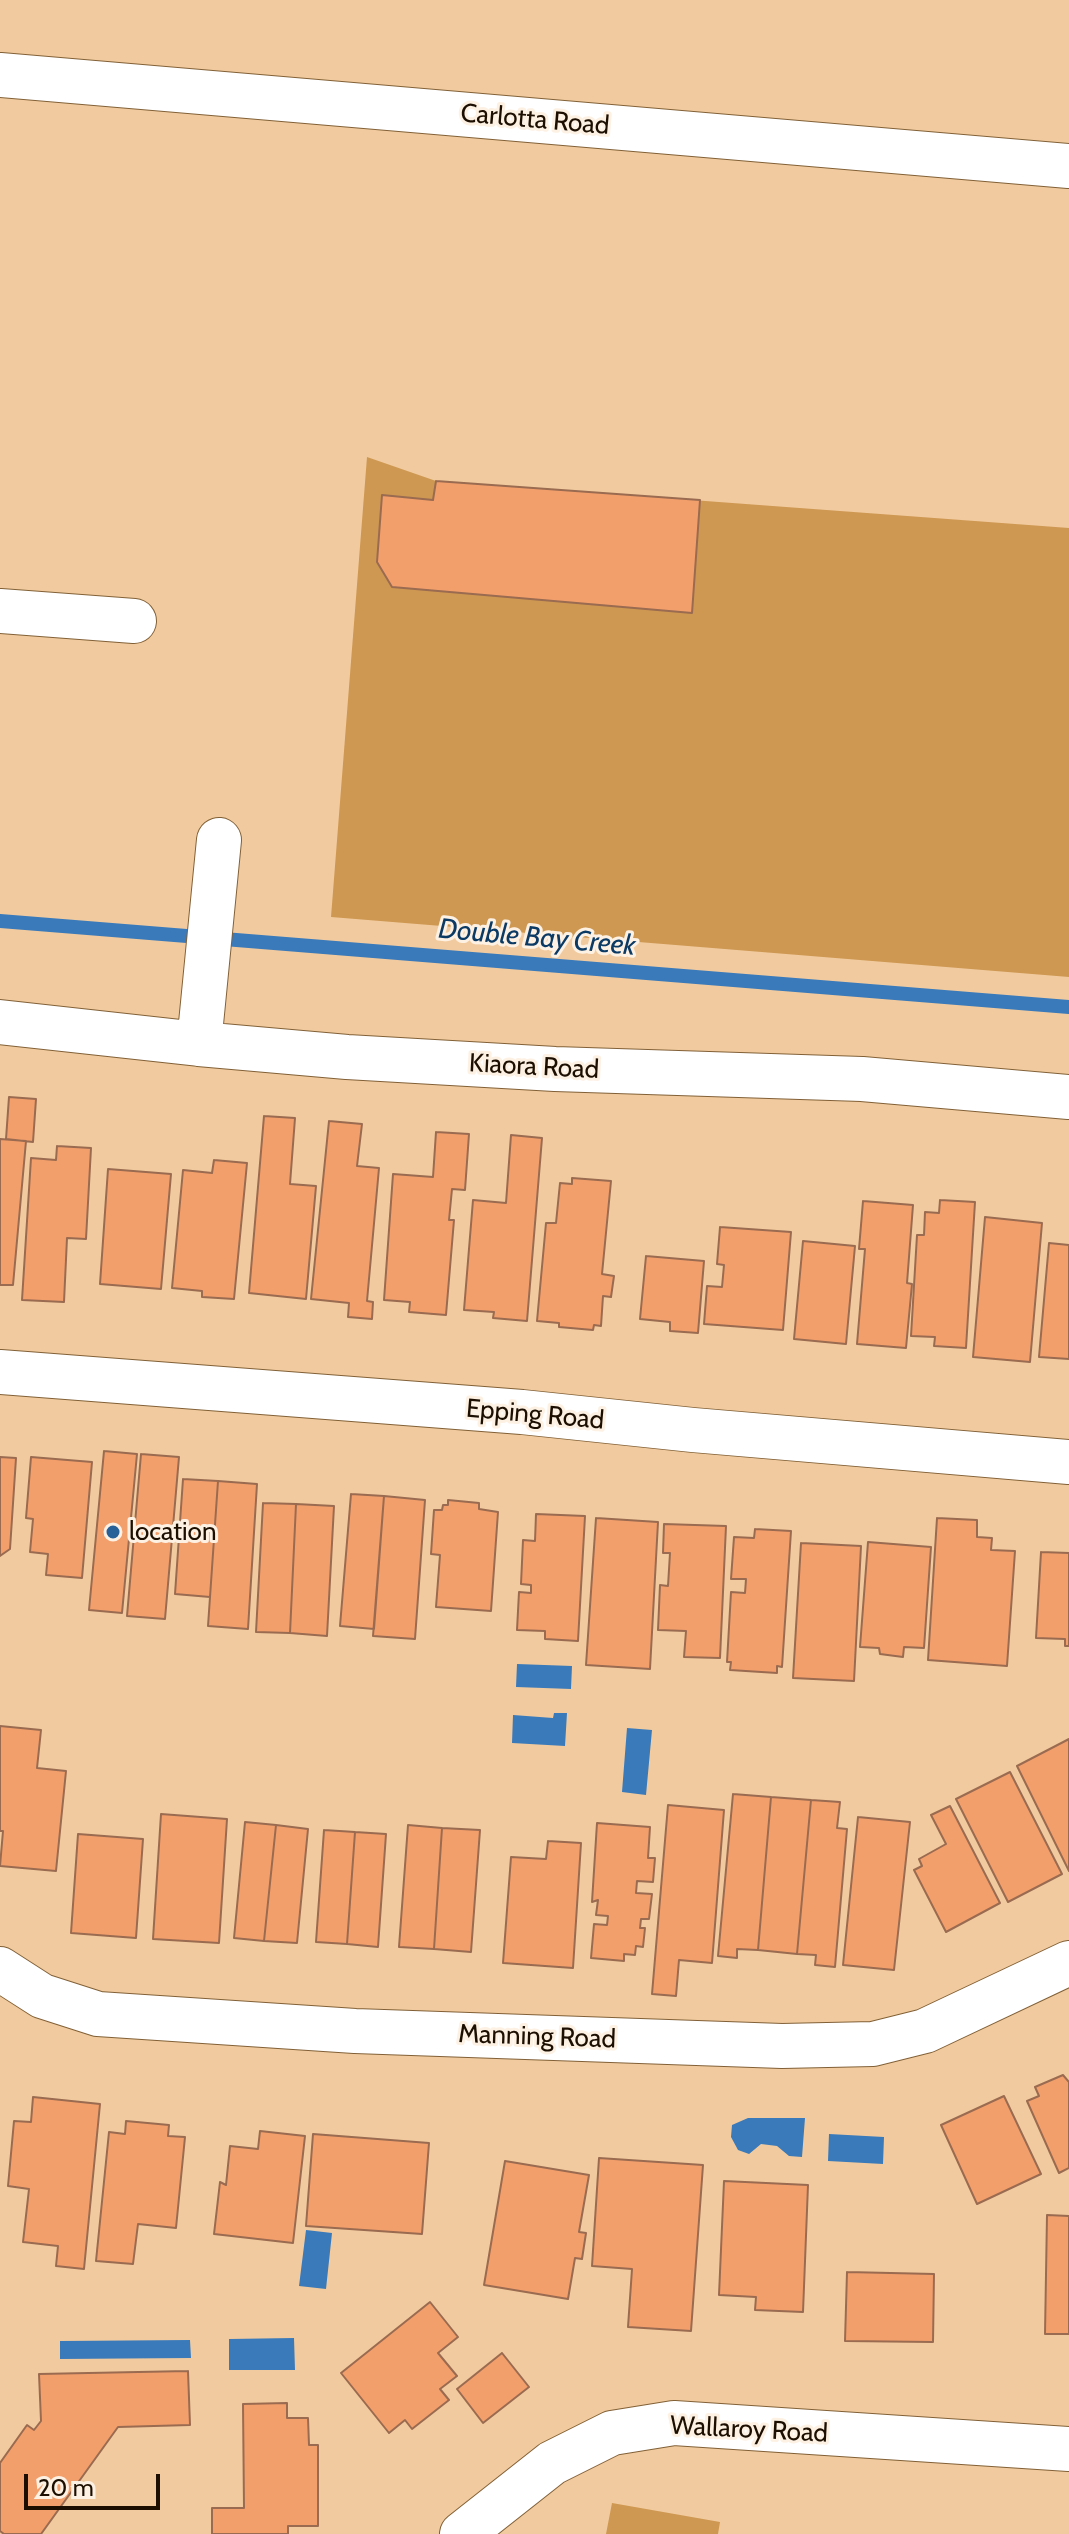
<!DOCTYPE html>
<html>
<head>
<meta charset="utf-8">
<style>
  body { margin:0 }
  #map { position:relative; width:1069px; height:2534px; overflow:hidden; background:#f1cb9f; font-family:Cabin,sans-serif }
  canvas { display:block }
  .scale { position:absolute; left:24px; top:2474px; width:136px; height:36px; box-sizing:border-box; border:4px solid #1c0f01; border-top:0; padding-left:10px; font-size:24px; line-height:28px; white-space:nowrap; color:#1c0f01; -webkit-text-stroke:6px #fdf1e4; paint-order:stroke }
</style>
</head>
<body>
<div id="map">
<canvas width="1069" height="2534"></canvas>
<div class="scale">20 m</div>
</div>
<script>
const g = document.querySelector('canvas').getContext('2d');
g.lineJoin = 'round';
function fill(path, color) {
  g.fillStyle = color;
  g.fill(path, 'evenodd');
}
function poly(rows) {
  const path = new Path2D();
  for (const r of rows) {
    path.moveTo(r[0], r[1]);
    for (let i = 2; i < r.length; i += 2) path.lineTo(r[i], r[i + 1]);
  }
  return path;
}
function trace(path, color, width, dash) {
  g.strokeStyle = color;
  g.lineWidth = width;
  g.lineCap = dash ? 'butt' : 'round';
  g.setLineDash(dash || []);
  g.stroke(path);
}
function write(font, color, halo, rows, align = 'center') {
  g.font = font + ' Cabin,sans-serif';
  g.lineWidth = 6;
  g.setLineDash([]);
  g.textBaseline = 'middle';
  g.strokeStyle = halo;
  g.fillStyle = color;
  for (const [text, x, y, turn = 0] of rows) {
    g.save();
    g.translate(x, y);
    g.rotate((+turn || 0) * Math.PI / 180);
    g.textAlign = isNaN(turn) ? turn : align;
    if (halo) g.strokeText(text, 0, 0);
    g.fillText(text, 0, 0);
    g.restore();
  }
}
fill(poly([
  [367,457,436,481,1069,528,1069,977,331,917],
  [612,2503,720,2522,718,2534,606,2534]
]), '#ce9852');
fill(poly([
  [517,1664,572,1666,571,1689,516,1687],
  [554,1713,567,1713,565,1746,512,1743,513,1715,553,1718],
  [627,1728,652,1730,646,1795,622,1792],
  [748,2118,805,2118,802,2157,789,2156,777,2146,761,2144,749,2154,738,2150,731,2137,732,2125],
  [829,2134,884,2137,883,2164,828,2161],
  [306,2230,332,2233,326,2289,299,2286],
  [294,2338,295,2370,229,2370,229,2339],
  [190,2340,191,2358,60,2359,60,2341]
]), '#3a7aba');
trace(poly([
  [0,921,1069,1007]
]), '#3a7aba', 14);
const building = poly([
  [436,481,700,500,692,613,392,587,377,562,382,495,433,500,436,481],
  [9,1097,36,1099,33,1142,6,1139,9,1097],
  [264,1116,295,1118,290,1184,316,1186,306,1299,249,1293,264,1116],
  [329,1121,362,1124,357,1166,379,1168,367,1301,373,1302,372,1319,348,1317,349,1303,311,1299,329,1121],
  [436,1132,469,1134,465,1190,452,1189,449,1220,454,1220,446,1315,409,1312,410,1302,384,1300,393,1174,433,1177,436,1132],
  [511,1135,542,1138,527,1321,493,1318,494,1312,464,1310,473,1200,506,1203,511,1135],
  [0,1139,26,1141,13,1285,0,1285,0,1139],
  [57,1146,91,1148,86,1239,67,1238,64,1302,22,1300,31,1158,56,1160,57,1146],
  [214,1160,247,1163,234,1299,202,1297,202,1291,172,1288,183,1170,212,1173,214,1160],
  [108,1169,171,1174,161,1289,100,1284,108,1169],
  [572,1178,611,1181,602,1274,614,1276,611,1297,603,1296,601,1326,594,1325,593,1330,559,1327,559,1323,537,1321,546,1223,556,1223,560,1183,572,1184,572,1178],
  [940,1200,975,1202,966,1348,934,1346,935,1337,911,1336,917,1235,924,1235,925,1212,939,1213,940,1200],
  [863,1201,913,1205,907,1283,912,1284,906,1348,857,1344,865,1249,859,1249,863,1201],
  [985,1217,1042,1223,1030,1362,973,1357,985,1217],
  [720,1227,791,1232,783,1330,704,1324,707,1286,722,1287,724,1265,717,1264,720,1227],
  [803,1241,855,1246,846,1344,794,1339,803,1241],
  [1049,1243,1069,1245,1069,1359,1039,1357,1049,1243],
  [646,1256,704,1261,698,1333,670,1331,670,1322,640,1319,646,1256],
  [104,1451,137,1454,122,1613,89,1610,104,1451],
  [141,1454,179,1457,165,1619,127,1616,141,1454],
  [0,1457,16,1458,10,1549,0,1556,0,1457],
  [31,1457,92,1462,82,1578,46,1575,48,1554,30,1552,33,1519,26,1518,31,1457],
  [183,1479,218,1481,210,1597,175,1594,183,1479],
  [218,1481,257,1484,248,1629,208,1626,218,1481],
  [351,1494,384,1496,374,1629,340,1626,351,1494],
  [384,1496,425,1500,415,1639,373,1636,384,1496],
  [448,1500,479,1503,479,1509,498,1512,491,1611,436,1607,440,1555,431,1554,434,1510,442,1510,443,1505,448,1505,448,1500],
  [263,1503,296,1504,290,1633,256,1632,263,1503],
  [296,1504,334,1506,327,1636,290,1633,296,1504],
  [536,1514,585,1516,578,1641,545,1639,545,1631,517,1630,519,1592,531,1593,531,1585,521,1584,523,1540,535,1541,536,1514],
  [596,1518,658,1522,650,1669,586,1665,596,1518],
  [937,1518,977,1520,977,1537,992,1538,991,1550,1015,1551,1007,1666,928,1660,937,1518],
  [664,1524,726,1526,720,1658,684,1657,686,1631,658,1630,660,1585,668,1586,670,1553,663,1553,664,1524],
  [755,1529,791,1531,782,1667,777,1666,777,1673,730,1670,731,1662,727,1662,731,1592,745,1593,746,1579,731,1579,734,1537,754,1538,755,1529],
  [868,1542,931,1547,924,1648,904,1647,903,1657,880,1654,879,1648,860,1647,868,1542],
  [801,1543,861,1546,854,1681,793,1678,801,1543],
  [1041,1552,1069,1553,1069,1646,1065,1646,1065,1639,1036,1638,1041,1552],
  [0,1726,41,1730,37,1768,66,1771,56,1871,0,1866,3,1831,0,1831,0,1726],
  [1069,1739,1069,1871,1017,1766,1069,1739],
  [1010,1772,1062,1874,1008,1902,956,1799,1010,1772],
  [733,1794,771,1797,758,1950,737,1949,737,1958,718,1956,733,1794],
  [771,1797,811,1800,797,1954,758,1950,771,1797],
  [811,1800,840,1802,837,1828,847,1829,835,1967,815,1965,816,1955,797,1954,811,1800],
  [668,1805,724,1810,712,1963,679,1960,676,1996,652,1994,668,1805],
  [950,1806,1000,1903,946,1932,914,1870,922,1866,919,1859,946,1844,931,1815,950,1806],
  [161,1814,227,1819,219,1943,153,1939,161,1814],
  [858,1817,910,1822,894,1970,843,1965,858,1817],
  [245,1822,276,1825,264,1941,234,1938,245,1822],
  [597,1823,650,1827,648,1858,655,1858,653,1882,637,1881,636,1893,652,1894,649,1919,641,1919,640,1928,645,1928,643,1947,636,1946,635,1955,624,1954,624,1961,591,1958,594,1924,607,1925,608,1916,596,1915,598,1900,592,1902,597,1823],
  [276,1825,308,1829,297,1943,264,1941,276,1825],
  [408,1825,442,1828,434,1949,399,1947,408,1825],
  [442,1828,480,1830,471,1952,434,1949,442,1828],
  [324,1830,355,1832,347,1944,316,1942,324,1830],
  [355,1832,386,1834,378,1947,347,1944,355,1832],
  [78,1834,143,1839,136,1938,71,1933,78,1834],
  [548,1841,581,1843,573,1968,503,1963,511,1857,546,1859,548,1841],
  [1063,2075,1069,2082,1069,2168,1059,2173,1027,2101,1039,2096,1035,2087,1063,2075],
  [1004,2096,1041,2174,977,2204,941,2125,1004,2096],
  [33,2097,100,2104,84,2269,56,2266,58,2246,23,2242,29,2189,8,2186,14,2121,31,2122,33,2097],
  [126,2121,169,2125,168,2136,185,2137,176,2228,138,2224,133,2264,96,2261,109,2132,125,2134,126,2121],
  [260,2131,305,2136,293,2243,214,2234,220,2182,226,2185,230,2146,258,2149,260,2131],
  [313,2134,429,2143,422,2234,306,2226,313,2134],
  [599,2158,703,2165,691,2331,628,2327,632,2269,592,2266,599,2158],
  [505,2161,589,2175,579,2232,586,2233,582,2259,575,2258,568,2299,484,2285,505,2161],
  [724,2181,808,2185,803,2312,755,2310,756,2297,719,2295,724,2181],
  [1047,2215,1069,2216,1069,2334,1045,2334,1047,2215],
  [847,2272,934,2274,933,2342,845,2341,847,2272],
  [430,2302,458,2337,438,2353,457,2376,440,2389,449,2400,412,2429,405,2420,389,2433,341,2373,430,2302],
  [502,2353,529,2387,483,2423,457,2389,502,2353],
  [188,2371,190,2425,118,2427,41,2534,4,2534,0,2531,0,2463,27,2425,34,2430,41,2421,39,2374,188,2371],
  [287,2403,287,2418,308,2418,309,2445,318,2445,318,2526,288,2526,288,2534,212,2534,212,2508,244,2508,243,2404,287,2403]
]);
fill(building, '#f39f6c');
trace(building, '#9a6b50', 2);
const minor = poly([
  [0,75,1069,166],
  [0,611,134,621],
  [0,1022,199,1044,347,1057,555,1069,862,1079,1069,1097],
  [199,1044,219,840],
  [0,1372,522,1412,693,1430,1069,1462],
  [0,1969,42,1996,98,2014,355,2031,782,2046,873,2044,925,2031,1069,1963],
  [462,2534,552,2463,612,2433,674,2423,1069,2449]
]);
trace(minor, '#826037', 46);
trace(minor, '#fff', 44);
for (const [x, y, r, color] of [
  [113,1532,8,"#286098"]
]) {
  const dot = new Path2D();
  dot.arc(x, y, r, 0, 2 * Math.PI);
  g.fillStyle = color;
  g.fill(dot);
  trace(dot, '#fdf1e4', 3);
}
write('26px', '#1c0f01', '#fdf1e4', [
  ["Carlotta Road",535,120,5],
  ["Kiaora Road",534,1067,3],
  ["Epping Road",535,1415,5],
  ["Manning Road",537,2037,2],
  ["Wallaroy Road",749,2430,3]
]);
write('26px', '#1c0f01', '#fdf1e4', [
  ["location",129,1532]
], 'left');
write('italic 28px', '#0b3a65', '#fdf1e4', [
  ["Double Bay Creek",537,938,5]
]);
</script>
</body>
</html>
